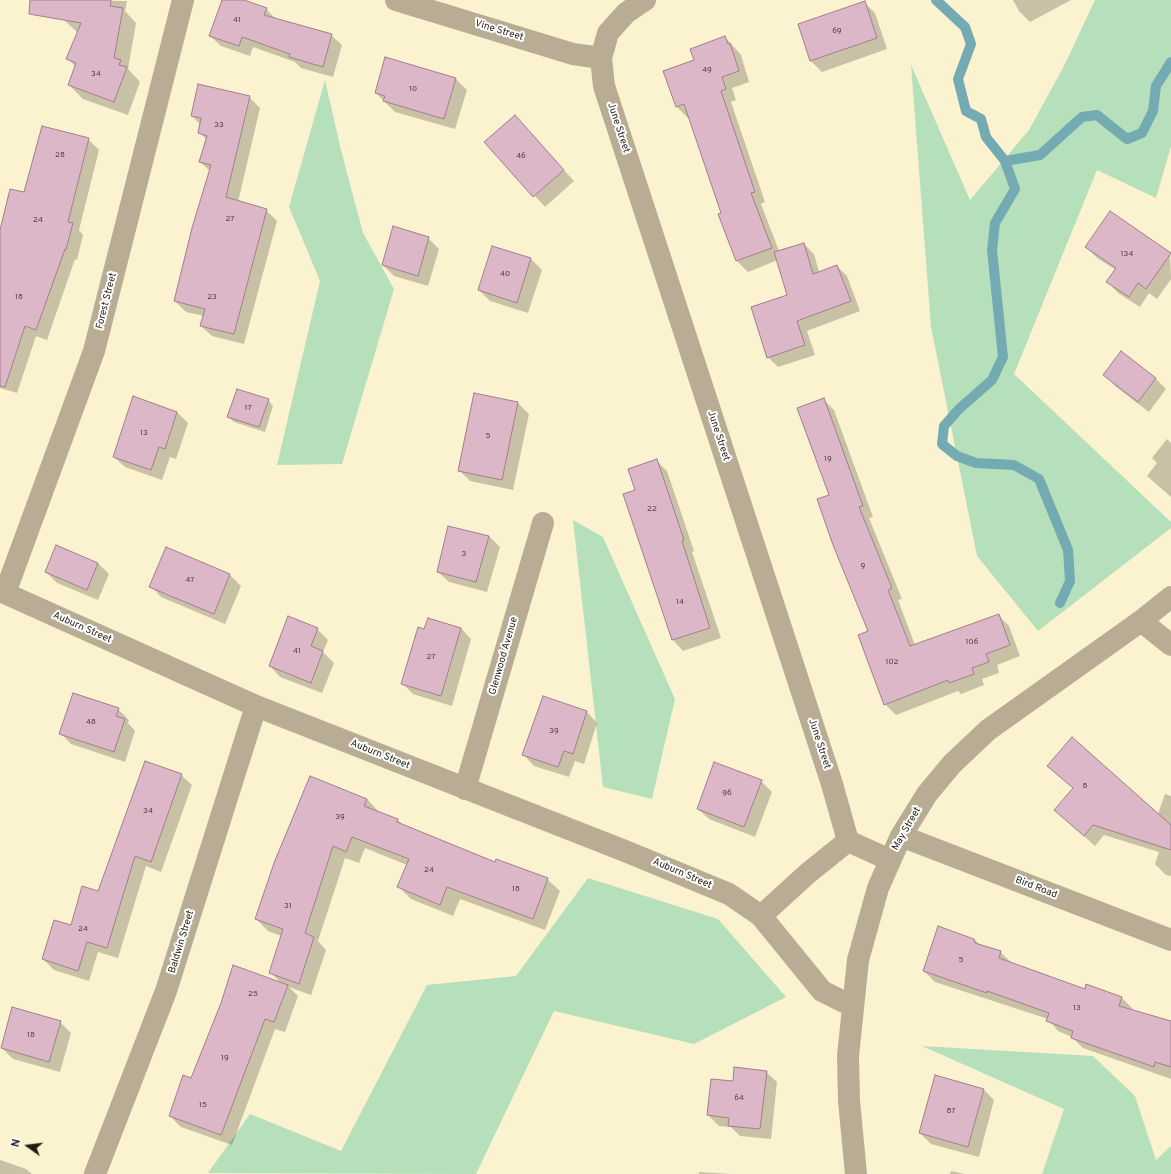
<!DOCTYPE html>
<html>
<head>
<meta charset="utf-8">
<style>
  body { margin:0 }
  #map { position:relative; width:1171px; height:1174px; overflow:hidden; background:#fbf2cf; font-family:Overpass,sans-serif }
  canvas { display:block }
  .north { position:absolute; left:8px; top:1126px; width:40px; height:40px; -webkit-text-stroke:3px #fff; paint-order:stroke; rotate:284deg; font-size:11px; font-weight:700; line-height:16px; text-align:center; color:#211e11 }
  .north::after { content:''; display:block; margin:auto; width:14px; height:18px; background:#211e11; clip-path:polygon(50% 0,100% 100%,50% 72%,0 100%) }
</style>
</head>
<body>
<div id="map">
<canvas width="1171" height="1174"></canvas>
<div class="north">N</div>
</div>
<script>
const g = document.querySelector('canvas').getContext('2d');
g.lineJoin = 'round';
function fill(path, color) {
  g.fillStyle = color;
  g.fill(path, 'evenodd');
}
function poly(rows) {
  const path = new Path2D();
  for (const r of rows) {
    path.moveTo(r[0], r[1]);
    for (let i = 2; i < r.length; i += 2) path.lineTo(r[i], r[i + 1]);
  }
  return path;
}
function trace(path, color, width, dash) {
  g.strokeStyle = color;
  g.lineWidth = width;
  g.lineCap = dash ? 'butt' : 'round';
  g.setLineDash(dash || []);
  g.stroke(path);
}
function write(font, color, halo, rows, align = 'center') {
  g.font = font + ' Overpass,sans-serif';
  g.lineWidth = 4;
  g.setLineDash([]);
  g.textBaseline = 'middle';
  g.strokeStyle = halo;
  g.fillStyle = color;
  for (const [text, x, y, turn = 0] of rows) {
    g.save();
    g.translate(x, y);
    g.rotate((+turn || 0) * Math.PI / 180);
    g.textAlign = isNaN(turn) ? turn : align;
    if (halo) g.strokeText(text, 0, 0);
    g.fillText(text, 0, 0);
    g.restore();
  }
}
fill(poly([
  [1095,0,1171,0,1171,146,1156,198,1097,170,1014,374,1171,522,1171,528,1038,631,977,556,931,327,911,65,970,200,1029,130,1064,66],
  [325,80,341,150,363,233,394,289,342,464,277,465,320,281,289,207],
  [573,520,603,537,675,699,652,799,603,787],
  [588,878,718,919,786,997,694,1044,554,1011,476,1174,208,1173,250,1114,341,1151,427,985,516,976],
  [922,1046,1093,1056,1135,1096,1156,1160,1171,1146,1171,1174,1042,1174,1064,1109]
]), '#b6e0bb');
fill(poly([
  [66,0,127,1,125,11,136,23,128,69,140,82,128,115,83,99,69,85,76,67,68,59,78,33,63,19],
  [223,0,241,0,266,9,277,20,331,35,342,45,333,77,301,68,295,62,253,47,250,56,221,46,210,36],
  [1013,0,1071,0,1030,22,1019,11],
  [864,2,875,13,887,49,822,72,811,61,799,24],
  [725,37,741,55,749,82,732,88,736,100,731,102,765,202,761,204,779,251,804,244,814,254,819,272,837,266,847,276,860,311,807,331,815,355,778,367,768,357,788,295,778,260,748,272,737,261,719,215,722,214,690,117,688,118,677,107,665,72,695,61],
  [386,59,456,79,467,90,455,129,395,112,376,93],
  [249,97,260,108,238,202,266,210,277,221,244,344,212,336,201,326,204,316,186,312,175,301,210,171,200,162,207,140,199,132,201,125,192,116],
  [515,116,574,181,545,207,486,142],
  [88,139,99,150,79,230,83,235,77,260,75,259,47,340,36,336,17,393,0,388,0,263,25,193],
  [428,238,439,249,428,286,394,276,383,265],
  [493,247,531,259,542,270,528,313,490,301,479,290],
  [1086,247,1170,254,1171,279,1157,299,1149,293,1140,307,1118,293,1108,282,1116,270,1097,258],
  [1105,375,1155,378,1166,389,1149,412,1115,386],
  [475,394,518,403,529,414,513,490,470,481,459,470],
  [823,399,834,410,873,517,869,518,902,599,898,600,915,645,998,615,1009,626,1020,656,997,665,999,673,982,679,984,685,961,694,958,691,896,715,885,704,869,632,830,496],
  [268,400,273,406,265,432,234,422,228,417],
  [177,412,188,423,176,459,170,457,162,480,125,467,114,457],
  [1167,439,1171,443,1171,497,1147,476,1157,463,1152,458],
  [656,460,667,471,694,551,692,552,721,638,683,651,673,640,625,495,636,491],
  [449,527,489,536,500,547,487,592,449,582,438,572],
  [166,548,230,575,241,586,225,624,161,597,151,586],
  [98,563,109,574,98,600,57,583,46,572],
  [461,628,471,639,452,706,413,694,402,683,425,630],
  [317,629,328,640,323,652,334,663,322,693,280,677,270,666],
  [544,698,587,712,597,723,584,764,575,761,569,777,534,766,524,755],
  [118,709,129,720,128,723,135,731,125,762,71,744,60,733],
  [181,775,192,785,161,872,146,866,118,958,98,952,89,981,54,970,43,959,99,892],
  [761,781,772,792,755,837,709,819,698,809],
  [1165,794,1171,796,1171,876,1166,875,1155,864,1159,852,1104,835,1095,846,1055,810,1158,814],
  [367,799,379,812,398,820,403,825,496,863,547,879,560,891,545,930,460,899,453,916,411,899,399,887,407,865,365,848,359,863,345,858,318,941,326,950,311,995,289,987,298,996,285,1032,275,1029,232,1145,181,1127,170,1116,192,1079,281,983,270,972,281,936,268,931,256,919],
  [974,939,980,945,1000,952,1012,963,1086,990,1087,985,1122,998,1133,1009,1132,1011,1171,1022,1171,1079,1083,1048,1072,1037,1058,1031,1048,1019,935,982,924,971],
  [60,1022,71,1033,60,1072,13,1059,2,1048],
  [766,1072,777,1082,771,1139,740,1136,731,1127,719,1126,708,1115,734,1082],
  [984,1090,994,1100,979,1157,931,1144,920,1133],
  [0,1160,26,1169,32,1174,0,1174],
  [951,1171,965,1174,950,1174],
  [699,1172,731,1174,699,1174]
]), '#0003');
trace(poly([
  [936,0,965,27,971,44,958,79,966,111,981,119,986,137,1005,161],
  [1060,603,1070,581,1068,550,1039,479,1014,465,976,463,957,456,942,444,944,426,959,409,992,380,1003,357,992,250,995,223,1015,189,1005,161,1040,155,1082,117,1097,115,1127,139,1142,133,1153,111,1156,86,1171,62]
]), '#74abb3', 10);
const building = poly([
  [30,0,111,0,110,6,123,8,114,58,121,60,119,65,127,67,114,102,68,85,76,63,66,59,81,23,29,14,30,0],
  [222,0,244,0,267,8,264,15,332,34,323,67,289,57,290,54,242,37,239,46,209,36,222,0],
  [865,1,877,38,810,61,798,24,865,1],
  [725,36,728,44,730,43,739,71,722,77,726,89,721,91,755,192,751,193,772,248,736,261,718,214,721,213,684,104,676,107,663,71,694,60,690,49,725,36],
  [385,57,456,78,444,119,383,101,385,96,375,93,385,57],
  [198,84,250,96,226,197,267,209,234,334,200,326,205,309,174,301,192,228,211,165,199,162,207,136,198,133,201,118,191,116,198,84],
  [515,115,564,170,533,197,484,142,515,115],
  [42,126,89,138,68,222,73,223,66,250,65,249,36,330,25,326,5,387,0,386,0,230,10,189,24,192,42,126],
  [1110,211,1171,253,1146,289,1138,283,1129,297,1106,282,1116,268,1085,247,1110,211],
  [393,226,429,237,418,276,382,265,393,226],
  [804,243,813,274,837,265,851,301,797,321,805,345,767,358,751,307,787,295,774,252,804,243],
  [492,246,531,258,517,303,478,290,492,246],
  [1121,351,1156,378,1138,402,1103,375,1121,351],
  [237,389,269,399,259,427,227,417,237,389],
  [474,393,518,402,502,480,458,471,474,393],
  [133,396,177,412,165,449,159,447,151,470,113,457,133,396],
  [824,398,863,506,859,507,892,588,888,590,910,646,999,614,1010,645,986,654,989,662,972,668,974,674,949,683,948,680,884,705,858,635,868,631,833,545,817,499,829,495,797,408,824,398],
  [657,459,684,540,682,541,710,628,672,640,623,494,635,490,628,469,657,459],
  [448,526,489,536,476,582,437,572,448,526],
  [56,545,98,563,87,590,45,572,56,545],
  [166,547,230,574,214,614,149,587,166,547],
  [288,616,318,628,311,646,323,651,311,683,269,666,288,616],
  [428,618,461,628,441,696,401,684,418,627,424,629,428,618],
  [73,693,119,708,116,716,125,719,114,752,59,734,73,693],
  [543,696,587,711,573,754,564,751,558,767,522,755,543,696],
  [1072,737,1171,825,1171,850,1093,825,1084,836,1054,810,1073,788,1047,766,1072,737],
  [145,761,182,774,151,862,135,856,107,948,87,942,78,971,42,959,54,920,71,925,82,886,98,891,145,761],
  [714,762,762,780,744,827,697,809,714,762],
  [310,776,367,799,364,806,398,819,397,822,495,862,496,859,548,878,533,919,447,887,440,905,397,887,409,859,352,837,346,852,333,846,305,933,314,937,299,984,269,973,283,929,255,919,274,863,310,776],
  [938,926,974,939,975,943,1001,951,999,958,1085,989,1086,984,1122,997,1119,1006,1171,1021,1171,1067,1155,1062,1154,1067,1071,1038,1073,1031,1046,1021,1049,1013,987,991,987,993,923,971,938,926],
  [233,965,288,985,274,1022,265,1019,221,1135,169,1116,183,1075,191,1078,221,1003,233,965],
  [12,1007,61,1021,49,1062,1,1048,12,1007],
  [734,1067,767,1071,760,1129,728,1126,729,1118,707,1115,711,1079,733,1081,734,1067],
  [935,1075,984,1089,968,1147,919,1133,935,1075]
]);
fill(building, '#dbb7c7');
trace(building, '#a07e8e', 1);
trace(poly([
  [396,0,573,54,601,58],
  [645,0,626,13,608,33,601,58,604,86,832,784,848,841,890,860],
  [0,591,256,706,625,851,729,894,761,916,822,991,852,1006],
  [5,593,94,351,183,0],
  [1141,621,1171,645],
  [465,789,543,523],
  [901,836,1171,940],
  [761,916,807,874,848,841],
  [95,1174,166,991,256,706],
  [856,1174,849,1101,848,1056,858,960,878,888,901,836,927,794,952,764,988,730,1141,621,1171,597]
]), '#b8ad94', 22);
write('8px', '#50443e', null, [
  ["41",237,20],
  ["69",837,31],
  ["49",707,70],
  ["34",96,74],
  ["10",413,89],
  ["33",219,125],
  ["28",60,155],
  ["46",521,156],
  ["27",230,219],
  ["24",38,220],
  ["134",1127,254],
  ["40",505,274],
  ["18",19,297],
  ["23",212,297],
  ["17",248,408],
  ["13",144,433],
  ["5",488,436],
  ["19",828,459],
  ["22",652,509],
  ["3",464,554],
  ["9",863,566],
  ["47",190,580],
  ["14",680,602],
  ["106",972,642],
  ["41",297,651],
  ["27",431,657],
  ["102",892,662],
  ["48",91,722],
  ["39",554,731],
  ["8",1085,786],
  ["96",727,793],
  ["34",148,811],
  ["39",340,817],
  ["24",429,870],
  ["18",516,889],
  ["31",288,906],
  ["24",83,929],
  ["5",961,960],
  ["25",253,994],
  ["13",1077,1008],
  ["18",31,1035],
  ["19",225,1058],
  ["64",739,1098],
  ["15",203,1105],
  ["87",951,1111]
]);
write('10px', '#211e11', '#fff', [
  ["Vine Street",499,31,17],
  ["June Street",618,128,72],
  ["Forest Street",107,301,-76],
  ["June Street",718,436,72],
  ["Auburn Street",82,628,24],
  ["Glenwood Avenue",504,656,-74],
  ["June Street",819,744,72],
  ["Auburn Street",380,755,22],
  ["May Street",907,829,-60],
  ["Auburn Street",682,874,23],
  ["Bird Road",1036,888,21],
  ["Baldwin Street",182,942,-73]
]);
</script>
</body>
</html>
